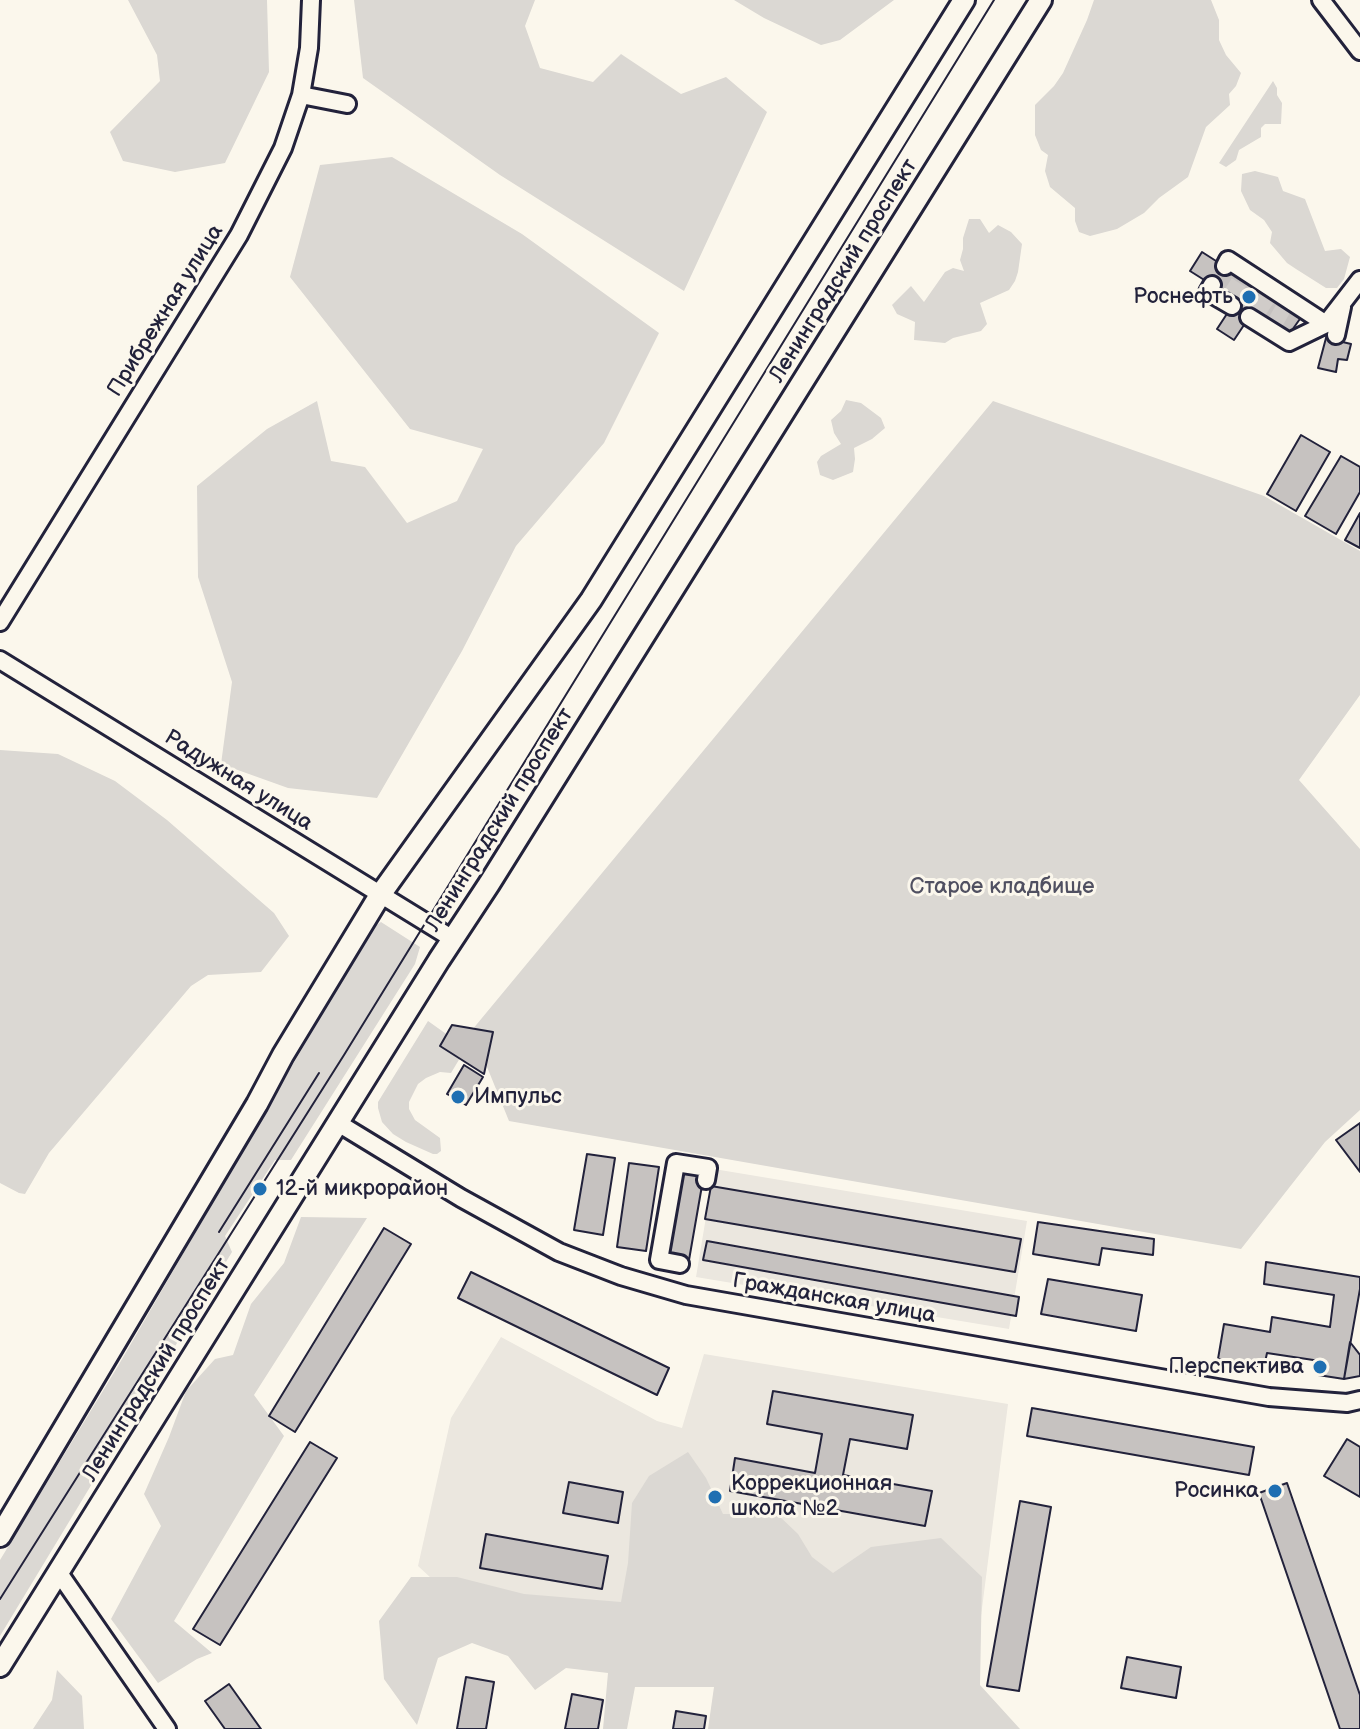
<!DOCTYPE html>
<html>
<head>
<meta charset="utf-8">
<style>
  body { margin:0 }
  canvas { display:block; background:#fbf7ec }
</style>
</head>
<body>
<canvas width="1360" height="1729"></canvas>
<script>
const g = document.querySelector('canvas').getContext('2d');
g.lineJoin = 'round';
function fill(path, color) {
  g.fillStyle = color;
  g.fill(path, 'evenodd');
}
function poly(rows) {
  const path = new Path2D();
  for (const r of rows) {
    path.moveTo(r[0], r[1]);
    for (let i = 2; i < r.length; i += 2) path.lineTo(r[i], r[i + 1]);
  }
  return path;
}
function trace(path, color, width, dash) {
  g.strokeStyle = color;
  g.lineWidth = width;
  g.lineCap = dash ? 'butt' : 'round';
  g.setLineDash(dash || []);
  g.stroke(path);
}
function write(font, color, halo, rows, align = 'center') {
  g.font = font + ' "Balsamiq Sans",sans-serif';
  g.lineWidth = 6;
  g.setLineDash([]);
  g.textBaseline = 'middle';
  g.strokeStyle = halo;
  g.fillStyle = color;
  for (const [text, x, y, turn = 0] of rows) {
    g.save();
    g.translate(x, y);
    g.rotate((+turn || 0) * Math.PI / 180);
    g.textAlign = isNaN(turn) ? turn : align;
    if (halo) g.strokeText(text, 0, 0);
    g.fillText(text, 0, 0);
    g.restore();
  }
}
fill(poly([
  [714,1169,1027,1221,1009,1329,696,1277],
  [501,1337,657,1421,682,1428,704,1354,1008,1404,973,1679,445,1591,418,1566,451,1418]
]), '#ebe7df');
fill(poly([
  [128,0,267,0,269,72,225,163,175,172,123,161,110,132,160,81,157,55],
  [354,0,535,0,525,26,540,68,593,82,621,54,681,94,726,77,767,112,684,291,500,175,363,78],
  [734,0,894,0,840,40,821,45,764,18],
  [1094,0,1211,0,1219,20,1219,40,1226,55,1241,73,1236,86,1229,94,1230,105,1206,127,1188,177,1159,198,1144,213,1117,229,1090,236,1079,232,1075,221,1075,208,1050,187,1045,171,1048,155,1041,150,1035,135,1035,105,1054,86,1063,73,1087,20],
  [1273,81,1277,88,1277,95,1282,103,1281,124,1265,124,1261,128,1261,137,1239,150,1236,160,1226,167,1219,163],
  [392,157,522,234,659,333,604,443,516,546,462,651,377,798,288,788,221,764,232,682,198,577,197,486,267,429,317,401,331,461,365,467,407,523,457,501,483,449,410,429,290,277,320,165],
  [1255,171,1278,177,1283,191,1305,199,1325,251,1341,249,1350,257,1344,279,1337,288,1326,288,1296,269,1287,263,1270,243,1272,232,1264,220,1250,210,1241,191,1242,174],
  [969,219,980,219,989,233,998,225,1011,232,1022,244,1018,272,1015,281,1009,290,980,303,987,324,981,331,953,338,945,343,914,340,915,322,897,314,892,305,911,286,924,302,945,272,953,268,964,271,960,260,963,249,963,238],
  [846,400,861,403,881,418,885,428,872,439,854,448,855,459,853,472,833,480,820,475,817,462,821,456,841,444,834,433,831,420,841,411],
  [993,401,1264,496,1360,551,1360,695,1299,780,1360,849,1360,1110,1325,1142,1241,1249,509,1121,472,1030],
  [0,750,58,754,115,781,167,820,274,913,289,936,261,972,208,975,191,986,49,1153,25,1194,19,1193,0,1183],
  [381,922,420,947,415,964,291,1160,275,1160,225,1236,232,1252,0,1636,0,1560,118,1366,372,928],
  [428,1021,466,1048,451,1073,440,1072,426,1078,418,1084,409,1102,409,1109,415,1120,440,1138,441,1151,437,1154,433,1154,406,1142,393,1134,382,1122,378,1108,378,1102],
  [301,1217,367,1218,254,1395,284,1436,174,1621,212,1653,197,1659,158,1683,111,1619,161,1526,144,1494,169,1437,186,1391,215,1359,233,1355,251,1304,284,1263],
  [688,1452,706,1478,723,1514,777,1514,798,1534,812,1557,833,1573,871,1547,941,1538,982,1577,980,1685,1020,1729,708,1729,714,1687,635,1687,627,1729,603,1729,608,1673,566,1668,535,1690,508,1656,472,1643,438,1658,417,1725,384,1679,379,1621,411,1577,457,1577,524,1594,621,1602,628,1563,632,1503,649,1476],
  [57,1670,82,1696,84,1729,33,1729,52,1700]
]), '#dbd8d3');
const building = poly([
  [1202,252,1302,316,1290,333,1254,310,1234,340,1217,329,1236,300,1190,271,1202,252],
  [1326,338,1351,344,1347,360,1338,359,1336,372,1318,368,1326,338],
  [1301,435,1330,452,1296,511,1267,494,1301,435],
  [1341,456,1360,467,1360,492,1336,534,1305,516,1341,456],
  [1360,513,1360,548,1345,540,1360,513],
  [452,1025,493,1032,484,1074,440,1046,452,1025],
  [464,1065,483,1077,466,1105,447,1094,464,1065],
  [1360,1123,1360,1172,1336,1140,1360,1123],
  [587,1154,615,1158,603,1235,574,1230,587,1154],
  [629,1163,659,1167,646,1251,617,1247,629,1163],
  [678,1169,704,1174,689,1260,664,1256,678,1169],
  [711,1186,1021,1239,1015,1272,705,1219,711,1186],
  [1038,1222,1154,1239,1153,1255,1102,1248,1099,1265,1033,1254,1038,1222],
  [384,1228,411,1244,295,1432,269,1416,384,1228],
  [707,1241,1019,1297,1016,1316,703,1260,707,1241],
  [1266,1262,1360,1277,1360,1289,1344,1379,1318,1375,1320,1361,1267,1353,1264,1367,1218,1359,1224,1324,1270,1332,1272,1317,1330,1327,1334,1295,1264,1284,1266,1262],
  [471,1272,669,1368,657,1395,458,1298,471,1272],
  [1048,1279,1142,1295,1136,1331,1041,1314,1048,1279],
  [1350,1342,1360,1355,1360,1376,1344,1379,1350,1342],
  [773,1391,913,1415,907,1449,850,1439,843,1475,932,1491,925,1526,730,1491,735,1458,815,1473,822,1434,767,1424,773,1391],
  [1032,1408,1254,1447,1249,1475,1027,1436,1032,1408],
  [1347,1439,1360,1447,1360,1497,1324,1476,1347,1439],
  [310,1442,337,1458,220,1645,193,1629,310,1442],
  [569,1482,623,1492,618,1523,563,1513,569,1482],
  [1287,1483,1360,1695,1360,1729,1340,1729,1259,1493,1287,1483],
  [1020,1501,1051,1507,1019,1691,987,1686,1020,1501],
  [486,1534,608,1556,602,1589,480,1568,486,1534],
  [1127,1657,1181,1667,1176,1698,1121,1688,1127,1657],
  [466,1677,494,1682,486,1729,457,1729,466,1677],
  [229,1684,261,1729,225,1729,205,1701,229,1684],
  [572,1694,603,1700,598,1729,565,1729,572,1694],
  [676,1711,706,1716,704,1729,673,1729,676,1711]
]);
fill(building, '#c6c2c0');
trace(building, '#22223b', 2);
trace(poly([
  [1230,296,1242,277],
  [1258,312,1269,295],
  [1275,323,1285,305]
]), '#d0ccc9', 16, [16, 8]);
const minor = poly([
  [1321,0,1360,51],
  [301,95,347,104],
  [1225,266,1228,260,1326,324,1360,280],
  [1212,285,1208,292,1232,306],
  [1249,317,1289,342,1326,324],
  [1336,335,1342,307],
  [0,622,239,235,283,148,301,95,309,48,311,0],
  [0,660,453,939],
  [338,1123,461,1198,559,1252,621,1276,686,1295,1269,1397,1347,1403,1360,1400],
  [680,1264,659,1260,676,1163,708,1168,706,1180],
  [59,1573,167,1729]
]);
const major = poly([
  [0,1536,257,1104,283,1055,380,895,591,600,964,0],
  [0,1666,439,960,489,884,1041,0]
]);
trace(minor, '#22223b', 22);
trace(major, '#22223b', 26);
trace(minor, '#fbf7ec', 16);
trace(major, '#fbf7ec', 20);
trace(poly([
  [219,1232,319,1073],
  [0,1599,344,1055,994,0]
]), '#22223b', 2);
for (const [x, y, r, color] of [
  [1249,297,8,"#1f6fb2"],
  [458,1097,8,"#1f6fb2"],
  [260,1189,8,"#1f6fb2"],
  [1320,1367,8,"#1f6fb2"],
  [1275,1491,8,"#1f6fb2"],
  [715,1497,8,"#1f6fb2"]
]) {
  const dot = new Path2D();
  dot.arc(x, y, r, 0, 2 * Math.PI);
  g.fillStyle = color;
  g.fill(dot);
  trace(dot, '#fbf7ec', 3);
}
write('22px', '#22223b', '#fbf7ec', [
  ["Ленинградский проспект",844,271,-58],
  ["Прибрежная улица",166,311,-58],
  ["Радужная улица",238,781,32],
  ["Ленинградский проспект",500,820,-58],
  ["Гражданская улица",834,1299,10],
  ["Ленинградский проспект",157,1370,-58]
]);
write('22px', '#22223b', '#fbf7ec', [
  ["Роснефть",1233,297],
  ["Импульс",474,1097,"left"],
  ["12-й микрорайон",276,1189,"left"],
  ["Перспектива",1304,1367],
  ["Коррекционная",731,1484,"left"],
  ["школа №2",731,1509,"left"],
  ["Росинка",1259,1491]
], 'right');
write('22px', '#505061', '#fbf7ec', [
  ["Старое кладбище",1002,887]
]);
</script>
</body>
</html>
